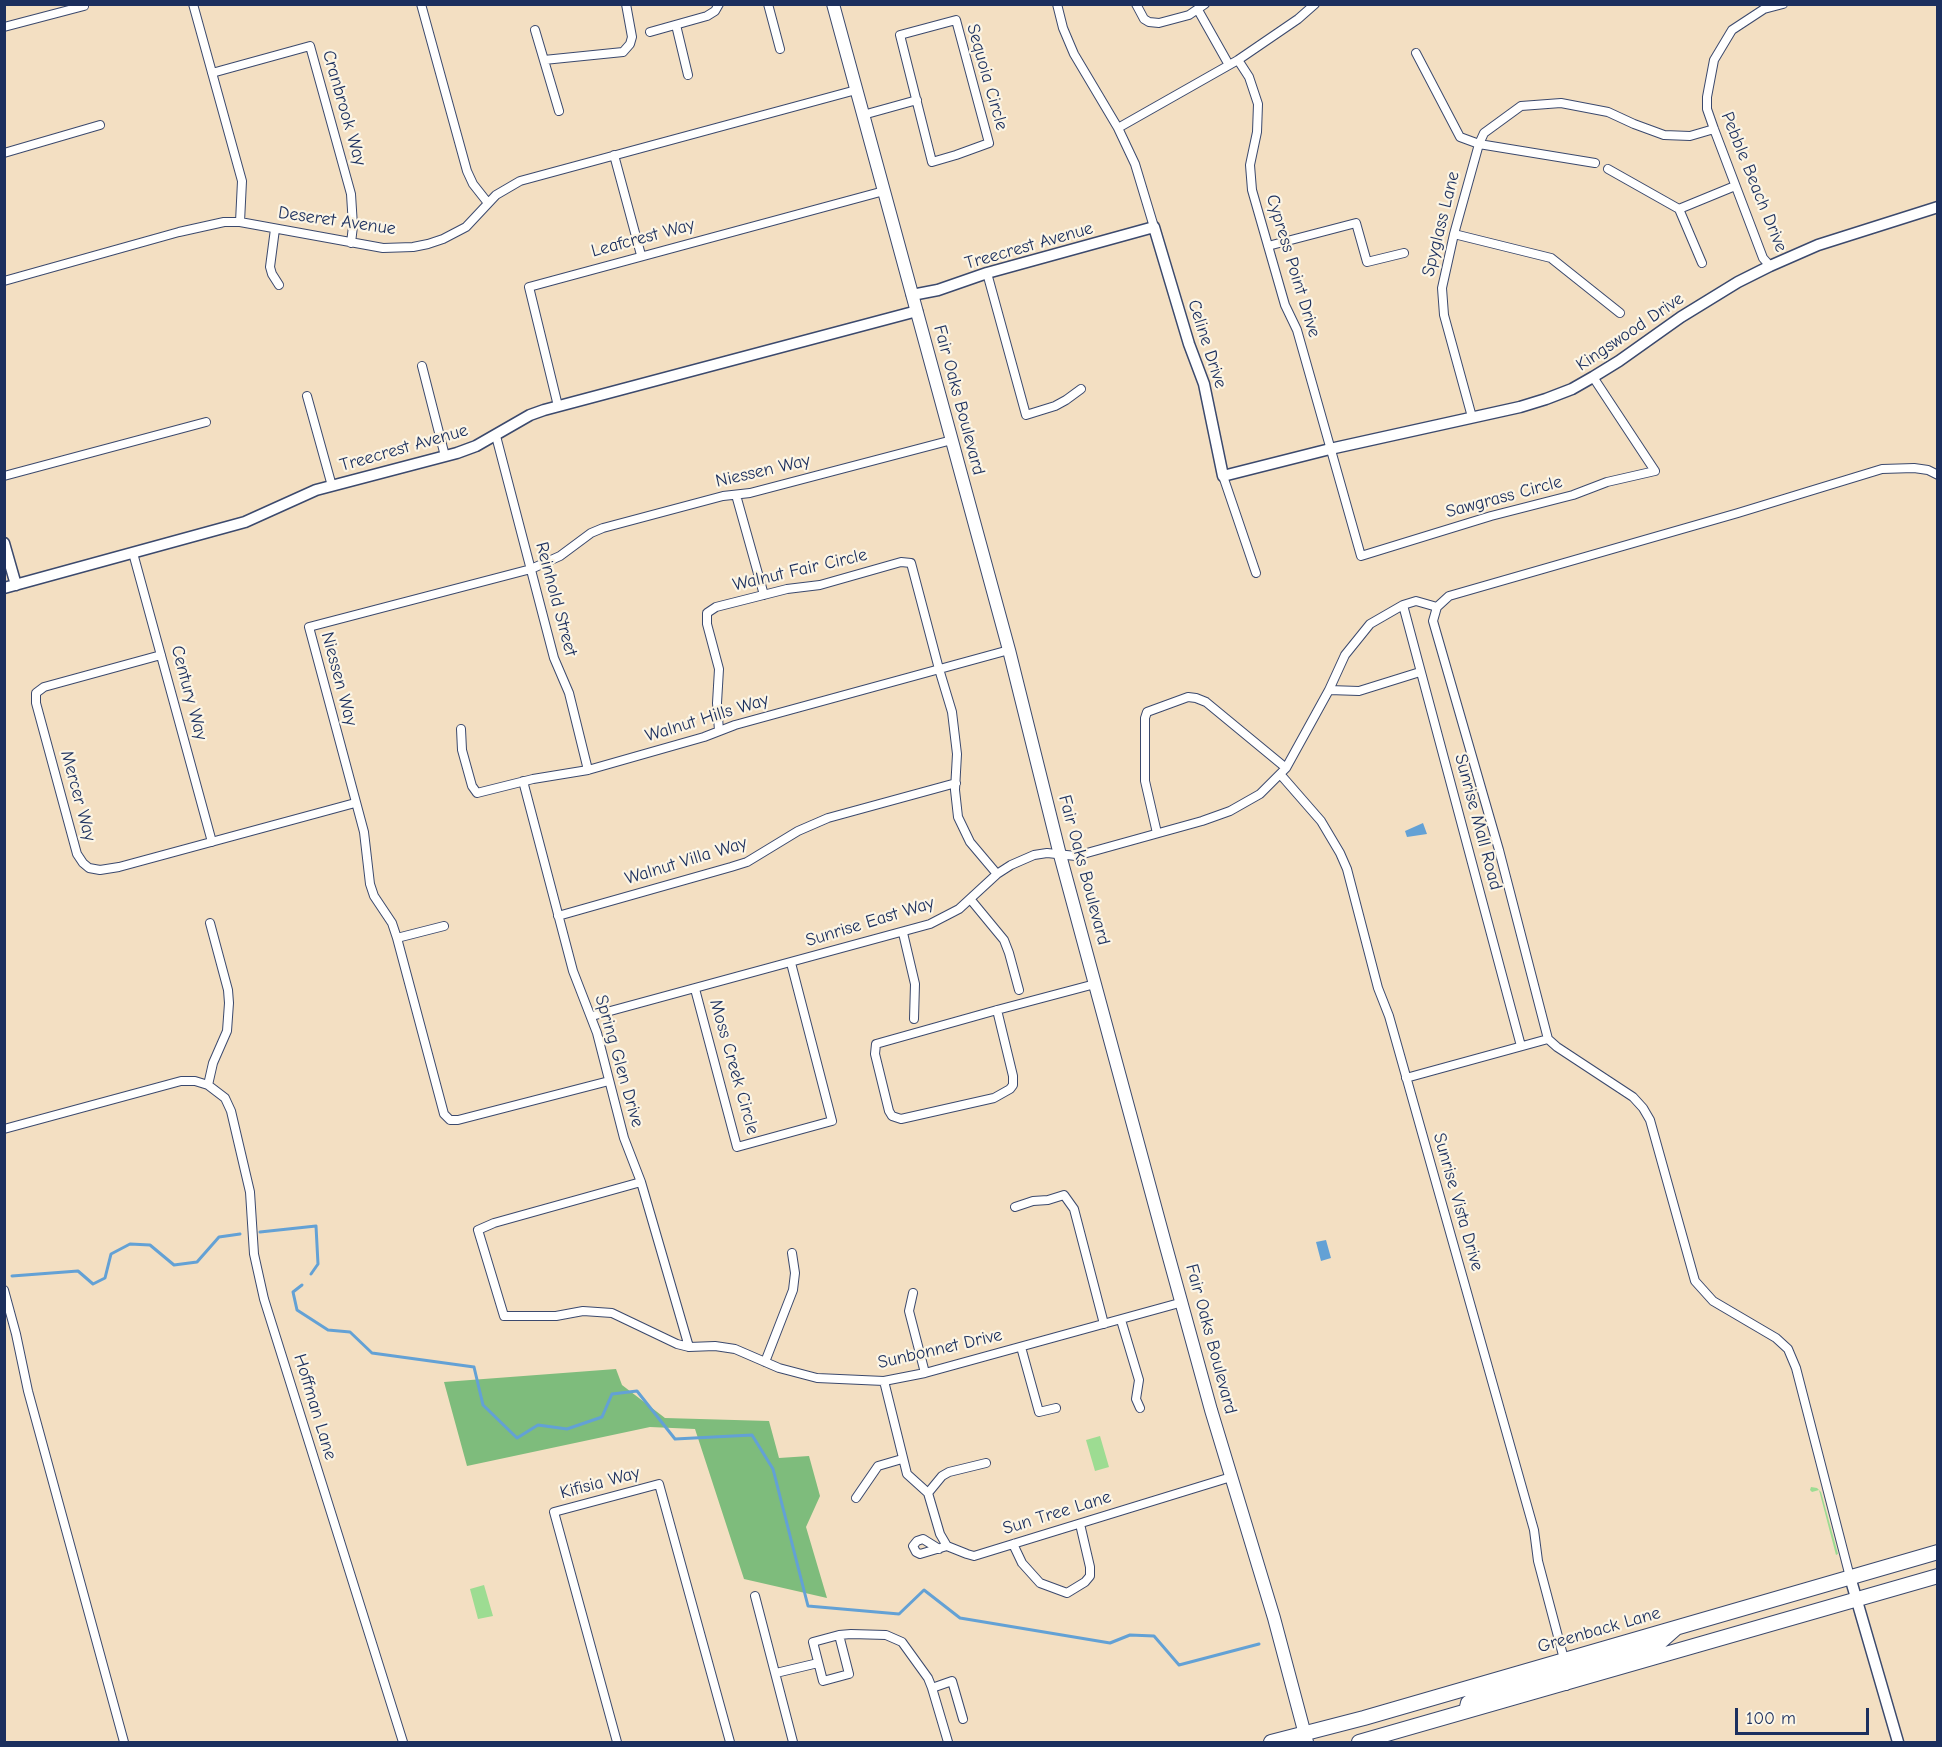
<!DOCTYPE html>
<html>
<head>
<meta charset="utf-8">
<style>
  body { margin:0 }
  #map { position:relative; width:1942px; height:1747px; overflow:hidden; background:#f3dfc2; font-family:"Comic Neue",sans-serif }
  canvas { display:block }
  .frame { position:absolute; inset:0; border:6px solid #1b2f5e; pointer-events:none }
  .scale { position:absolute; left:1735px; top:1708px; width:134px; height:27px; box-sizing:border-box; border:3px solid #1b2f5e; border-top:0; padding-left:8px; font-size:18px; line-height:21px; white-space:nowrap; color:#1b2f5e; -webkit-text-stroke:4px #fcf5e5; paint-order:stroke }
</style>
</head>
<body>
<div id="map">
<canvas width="1942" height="1747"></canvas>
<div class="frame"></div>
<div class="scale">100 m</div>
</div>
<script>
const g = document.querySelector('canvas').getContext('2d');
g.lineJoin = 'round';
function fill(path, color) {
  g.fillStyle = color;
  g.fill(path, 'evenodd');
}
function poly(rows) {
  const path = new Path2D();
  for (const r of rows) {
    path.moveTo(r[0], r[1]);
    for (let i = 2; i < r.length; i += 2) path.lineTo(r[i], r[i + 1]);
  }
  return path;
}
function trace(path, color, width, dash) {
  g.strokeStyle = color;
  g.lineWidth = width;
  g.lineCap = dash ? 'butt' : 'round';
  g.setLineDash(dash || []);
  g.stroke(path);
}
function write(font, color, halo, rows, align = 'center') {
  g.font = font + ' "Comic Neue",sans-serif';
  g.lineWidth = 4.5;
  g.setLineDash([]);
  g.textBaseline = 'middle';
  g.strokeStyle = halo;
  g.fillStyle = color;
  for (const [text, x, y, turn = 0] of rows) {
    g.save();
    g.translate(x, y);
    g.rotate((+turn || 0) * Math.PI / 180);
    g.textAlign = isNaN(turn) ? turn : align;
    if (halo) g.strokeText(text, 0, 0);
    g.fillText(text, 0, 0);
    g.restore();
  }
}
fill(poly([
  [1100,1436,1109,1467,1095,1471,1086,1440],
  [1811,1487,1817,1488,1821,1492,1838,1554,1836,1555,1819,1490,1812,1492,1810,1490],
  [484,1585,493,1616,478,1619,470,1589]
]), '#9ddc92');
fill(poly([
  [616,1369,622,1385,665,1418,769,1421,779,1458,809,1456,820,1496,806,1527,827,1598,744,1579,695,1429,650,1427,467,1466,444,1382]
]), '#7ebc7c');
fill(poly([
  [1423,823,1427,834,1407,837,1405,831],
  [1326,1240,1331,1258,1321,1261,1316,1242]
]), '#63a1d5');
trace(poly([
  [260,1232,316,1226,318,1264,311,1274],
  [12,1276,78,1271,93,1284,105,1278,111,1254,130,1244,150,1245,174,1265,197,1262,219,1237,240,1234],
  [302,1285,293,1292,297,1310,328,1330,350,1332,372,1353,474,1367,483,1405,517,1438,538,1425,567,1429,602,1417,612,1394,637,1391,675,1439,752,1435,773,1469,808,1606,899,1614,924,1590,960,1618,1110,1643,1130,1635,1154,1636,1179,1665,1259,1644]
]), '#63a1d5', 3);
const minor = poly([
  [193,4,242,181,240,222],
  [421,4,467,171,473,184,488,203],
  [768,4,780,49],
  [1057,4,1063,28,1074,54,1118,128,1135,164,1154,227],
  [1136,4,1144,19,1149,22,1159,23,1189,15,1205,4],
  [1198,10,1229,65],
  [956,20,989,143,956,155,932,162,900,35,956,20],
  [676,25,688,75],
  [4,27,84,6,83,4],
  [535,30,559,111],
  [650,32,707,16,715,11,719,4],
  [1416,53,1460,137,1479,144,1595,163],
  [544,60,623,52,630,44,632,37,626,4],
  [1238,60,1249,77,1258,104,1257,132,1250,165,1252,190,1285,305,1297,330,1361,556,1491,516,1573,495,1607,482,1655,471,1593,377],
  [212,73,310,46,351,194,353,226,351,243],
  [863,115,917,100],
  [1118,128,1238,60,1298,19,1315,4],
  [4,153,100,125],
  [614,155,641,255],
  [1608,169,1679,209,1702,263],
  [1679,209,1735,186],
  [275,229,270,267,272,274,279,285],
  [1454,234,1551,258,1620,313],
  [1268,246,1356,223,1367,262,1404,253],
  [1770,266,1763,258,1714,129,1707,109,1707,97,1714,60,1732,30,1764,9,1783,4],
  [987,273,1026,415,1055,406,1066,400,1081,389],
  [4,281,179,232,224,222,240,222,383,248,413,247,428,244,443,239,466,227,496,195,520,181,856,90],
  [422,366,445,456],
  [307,396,332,486],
  [558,406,529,287,884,191],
  [1472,417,1444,315,1442,288,1454,234,1479,144,1484,133,1521,106,1561,103,1608,112,1634,124,1664,135,1690,136,1714,129],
  [496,436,554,658,569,693,588,770],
  [4,476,206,422],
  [1223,476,1256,573],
  [736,495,764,595],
  [133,553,212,842],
  [1403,605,1521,1046],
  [161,655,44,687,36,693,36,703,77,854,83,863,89,868,100,870,119,867,355,803],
  [1329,690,1359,691,1420,672],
  [461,729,462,750,472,786,477,793,533,779,588,770,704,737,735,725,1009,650],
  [719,731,717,703,719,669,707,624,707,613,716,607,787,589,820,585,901,562,911,563,939,669,952,712,957,754,955,790,958,817,970,842,997,874],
  [1280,774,1321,821,1340,853,1347,869,1378,988,1389,1016,1534,1530,1538,1561,1564,1659],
  [523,781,573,971,597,1033,624,1138,641,1182,689,1347],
  [1157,833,1145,781,1145,718,1147,712,1188,697,1196,698,1206,702,1286,768],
  [971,900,1004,940,1009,953,1019,990],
  [558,916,731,867,747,862,798,831,828,818,956,783],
  [903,933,915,984,914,1019],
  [397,938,444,926],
  [695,989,737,1147,832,1121,791,963],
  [997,1010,1013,1076,1013,1085,1010,1089,994,1098,901,1119,892,1116,889,1111,875,1054,876,1044,997,1010,1095,984],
  [592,1016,930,924,959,909,997,874,1011,865,1034,855,1047,853,1076,856,1202,821,1230,811,1260,794,1286,768,1329,690,1345,655,1370,624,1403,605,1416,601,1437,607],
  [1406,1078,1548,1039],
  [609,1081,458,1120,450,1120,444,1114,397,938,392,923,374,896,370,884,364,832,309,627,531,569,560,556,591,533,603,528,723,496,750,493,952,440],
  [208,1085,213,1063,227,1031,229,1003,228,990,210,923],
  [4,1129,181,1081,195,1081,208,1085,225,1098,231,1111,250,1192,254,1254,264,1299,403,1742],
  [641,1182,494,1223,478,1230,504,1316,556,1316,583,1311,612,1313,677,1344,689,1347,715,1346,735,1349,779,1368,817,1378,884,1381,925,1373,1183,1302],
  [1015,1207,1033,1201,1048,1200,1064,1195,1074,1209,1104,1324],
  [4,1290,16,1334,28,1391,124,1742],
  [913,1293,909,1311,925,1373],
  [1121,1320,1139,1380,1136,1399,1140,1408],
  [1021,1347,1039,1412,1056,1408],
  [765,1362,793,1290,795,1273,792,1253],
  [884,1381,907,1474,928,1493,940,1534,947,1546,967,1554,974,1556,1013,1544,1231,1477],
  [928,1493,942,1476,949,1472,986,1463],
  [856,1498,878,1466,902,1459],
  [1013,1544,1022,1563,1040,1583,1067,1593,1085,1582,1090,1576,1090,1567,1080,1524],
  [939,1549,923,1539,917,1541,913,1546,916,1552,920,1554,947,1546],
  [1850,1577,1796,1368,1788,1349,1776,1338,1713,1301,1695,1281,1650,1120,1643,1108,1633,1097,1557,1047,1548,1039,1499,850,1433,621,1437,607,1449,596,1738,513,1882,469,1914,468,1928,470,1938,475],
  [755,1596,793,1742],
  [839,1635,849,1674,823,1681,813,1642,839,1635,851,1634,886,1635,902,1642,928,1678,932,1688,948,1742],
  [776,1673,818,1663],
  [932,1688,952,1681,963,1719],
  [617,1742,554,1512,659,1484,730,1742]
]);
const tertiary = poly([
  [912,295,938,290,987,273,1154,227,1189,344,1204,384,1223,476,1330,449,1520,407,1546,399,1572,389,1593,377,1619,361,1681,317,1738,282,1770,266,1818,245,1938,207],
  [4,543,16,585],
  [4,588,245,522,316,490,457,453,476,446,530,415,544,410,917,311],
  [1850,1577,1898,1742]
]);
const secondary = poly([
  [833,4,1009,650,1060,855,1165,1243,1211,1410,1274,1618,1307,1742]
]);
const primary = poly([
  [1566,1683,1573,1670,1658,1644,1675,1629],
  [1466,1711,1468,1703,1478,1696,1555,1674,1562,1667,1564,1659],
  [1271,1742,1364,1718,1938,1552],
  [1359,1742,1938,1576]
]);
trace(minor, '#3b496d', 10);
trace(tertiary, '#3b496d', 13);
trace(secondary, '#3b496d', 14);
trace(primary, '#3b496d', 16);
trace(minor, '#fff', 8);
trace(tertiary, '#fff', 10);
trace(secondary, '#fff', 12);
trace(primary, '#fff', 14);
write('18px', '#1b2f5e', '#fcf5e5', [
  ["Sequoia Circle",987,77,74],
  ["Cranbrook Way",344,108,74],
  ["Pebble Beach Drive",1754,182,68],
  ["Deseret Avenue",337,221,8],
  ["Spyglass Lane",1441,224,-76],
  ["Leafcrest Way",643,238,-15],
  ["Treecrest Avenue",1029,246,-16],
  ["Cypress Point Drive",1293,266,73],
  ["Kingswood Drive",1630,332,-34],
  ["Celine Drive",1207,344,72],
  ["Fair Oaks Boulevard",959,400,75],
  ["Treecrest Avenue",404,448,-16],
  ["Niessen Way",763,471,-13],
  ["Sawgrass Circle",1504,497,-15],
  ["Walnut Fair Circle",800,570,-13],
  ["Reinhold Street",556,599,75],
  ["Niessen Way",339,679,75],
  ["Century Way",189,693,75],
  ["Walnut Hills Way",707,718,-17],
  ["Mercer Way",78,796,75],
  ["Sunrise Mall Road",1478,822,75],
  ["Walnut Villa Way",686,861,-17],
  ["Fair Oaks Boulevard",1084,870,75],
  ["Sunrise East Way",870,922,-17],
  ["Spring Glen Drive",619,1061,74],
  ["Moss Creek Circle",734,1067,74],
  ["Sunrise Vista Drive",1458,1202,74],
  ["Fair Oaks Boulevard",1211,1339,75],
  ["Sunbonnet Drive",940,1349,-13],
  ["Hoffman Lane",315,1407,73],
  ["Kifisia Way",600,1483,-15],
  ["Sun Tree Lane",1057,1513,-17],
  ["Greenback Lane",1599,1630,-16]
]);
</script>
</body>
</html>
